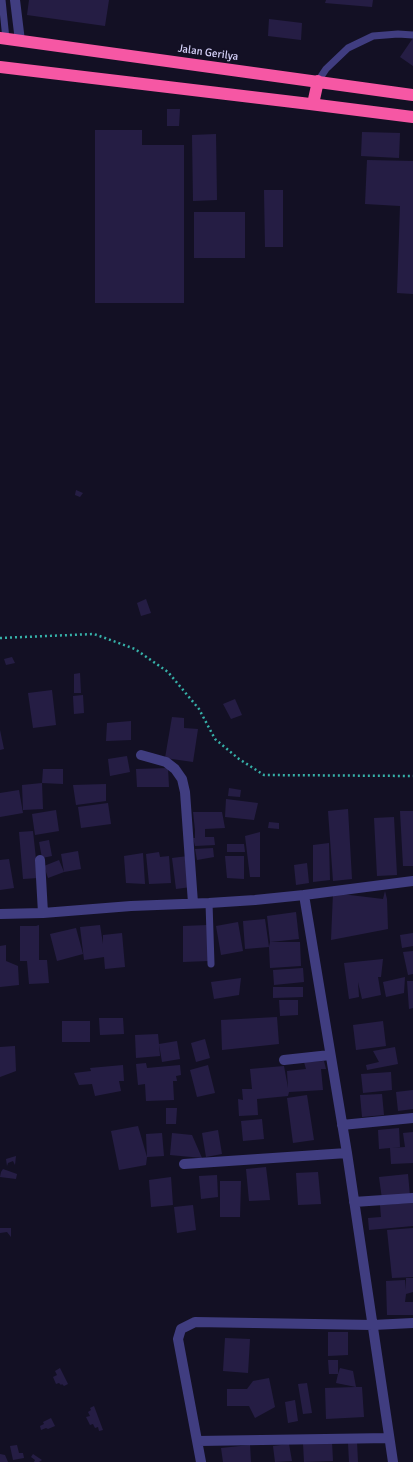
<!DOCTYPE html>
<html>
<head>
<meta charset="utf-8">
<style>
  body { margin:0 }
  canvas { display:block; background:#131024 }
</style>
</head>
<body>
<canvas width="413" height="1462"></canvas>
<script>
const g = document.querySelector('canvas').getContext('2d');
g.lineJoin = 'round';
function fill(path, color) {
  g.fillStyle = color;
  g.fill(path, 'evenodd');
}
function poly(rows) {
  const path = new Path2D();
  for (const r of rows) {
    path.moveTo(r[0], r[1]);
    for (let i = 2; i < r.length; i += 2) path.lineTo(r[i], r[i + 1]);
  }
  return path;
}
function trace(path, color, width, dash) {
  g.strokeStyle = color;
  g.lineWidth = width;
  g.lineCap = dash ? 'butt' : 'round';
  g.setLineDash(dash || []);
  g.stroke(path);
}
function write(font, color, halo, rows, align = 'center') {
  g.font = font + ' Signika,sans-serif';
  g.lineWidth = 3.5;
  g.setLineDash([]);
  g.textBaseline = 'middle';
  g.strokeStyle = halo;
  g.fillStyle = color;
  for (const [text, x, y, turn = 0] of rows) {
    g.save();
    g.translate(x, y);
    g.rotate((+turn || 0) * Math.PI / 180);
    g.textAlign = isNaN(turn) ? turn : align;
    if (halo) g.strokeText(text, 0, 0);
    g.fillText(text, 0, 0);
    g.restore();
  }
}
fill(poly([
  [29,0,109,0,105,26,27,15],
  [326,0,373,0,372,7,325,3],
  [269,19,302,23,301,40,268,36],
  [413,38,413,66,400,57],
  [167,109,180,109,179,126,167,126],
  [95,130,142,130,142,145,184,145,184,303,95,303],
  [362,132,400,133,399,158,361,156],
  [216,134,217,200,193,201,192,135],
  [367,160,413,161,413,294,397,293,400,206,365,204],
  [264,190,283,190,283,247,265,247],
  [194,212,245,212,245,258,194,258],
  [76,490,83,493,80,497,75,495],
  [146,599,151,613,141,616,137,603],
  [12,657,15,663,6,665,4,659],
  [80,673,81,693,74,693,74,674],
  [52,690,56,725,33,728,28,693],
  [83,695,84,713,74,714,73,696],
  [235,699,242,715,231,719,223,704],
  [172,717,184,718,184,728,198,729,193,762,165,758],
  [131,721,131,740,106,741,107,723],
  [0,730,4,749,0,750],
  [127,756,130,772,110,776,108,759],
  [168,768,169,787,137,787,136,769],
  [43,769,63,769,63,784,42,783,43,809,23,810,22,785,42,783],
  [106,784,106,801,76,805,73,785],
  [229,788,241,790,240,797,228,796],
  [19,790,23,813,0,817,0,793],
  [226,799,258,803,254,820,225,817],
  [108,803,111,824,81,828,78,807],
  [348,809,352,879,333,881,328,811],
  [56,810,59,831,35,835,32,814],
  [400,811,413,811,413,866,403,866],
  [193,812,222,812,225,828,205,829,205,837,214,837,215,845,195,846,193,838,195,838,195,830],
  [394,817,397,875,377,876,374,818],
  [269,822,279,823,279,829,268,828],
  [33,831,38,878,23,879,19,832],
  [260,832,260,877,250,877,245,836],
  [49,840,52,856,42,858,39,842],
  [329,843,330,880,313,882,313,845],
  [227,844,244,844,245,852,227,852],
  [213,848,214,857,197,860,195,849],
  [78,851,81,869,64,872,48,878,44,866,59,860,64,872,61,854],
  [159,852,160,857,169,856,171,883,149,884,146,854],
  [143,853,145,884,126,883,124,856],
  [188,856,191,887,176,889,172,858],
  [225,856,244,856,244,879,227,878],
  [9,859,14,888,0,890,0,860],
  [307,863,309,883,296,885,294,865],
  [385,891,387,899,388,929,331,940,333,893,383,899],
  [296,912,299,939,270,942,267,916],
  [265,919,269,947,270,942,300,942,301,966,270,968,269,947,245,949,243,921],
  [238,922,243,951,221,955,216,926],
  [39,925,39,960,47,960,49,983,29,984,27,961,20,961,20,926,36,926],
  [100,925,103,944,103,935,122,933,125,967,105,969,104,957,84,960,80,927],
  [208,925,208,961,183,962,183,926],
  [76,928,83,954,57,961,50,934],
  [413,933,413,946,402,948,400,935],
  [6,945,6,961,18,966,19,985,0,987,0,946],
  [413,951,413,974,408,975,403,952],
  [383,959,381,977,378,977,381,995,362,999,358,982,359,997,349,999,344,963],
  [303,968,304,982,274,985,273,970],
  [405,977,404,993,386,997,383,982],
  [241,978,239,995,214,999,211,982],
  [407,981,413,981,413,1008,409,1009],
  [273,987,303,987,303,997,273,998],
  [279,1000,298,1000,298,1015,280,1016],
  [277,1017,279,1044,222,1050,221,1020],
  [99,1018,123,1018,124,1034,100,1035],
  [62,1021,90,1021,90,1042,62,1042],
  [383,1021,386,1046,356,1050,353,1025],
  [158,1034,159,1044,177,1041,180,1059,162,1062,159,1044,160,1056,136,1058,135,1035],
  [205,1039,210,1058,196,1062,191,1043],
  [15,1046,16,1071,0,1077,0,1047],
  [395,1047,398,1064,367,1070,366,1065,379,1062,373,1051],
  [324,1061,326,1069,321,1069,323,1090,289,1092,288,1096,257,1099,258,1115,239,1116,238,1099,243,1100,242,1089,252,1089,250,1069,284,1066,288,1088,287,1071,306,1069,304,1062],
  [146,1063,147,1068,180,1065,181,1075,176,1076,177,1081,173,1081,174,1100,146,1101,145,1084,138,1085,136,1064],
  [123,1065,124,1081,119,1081,121,1091,95,1096,92,1084,79,1085,74,1073,91,1071,90,1068],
  [208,1065,215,1093,197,1097,190,1070],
  [391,1072,392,1090,363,1093,361,1074],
  [413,1090,413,1109,398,1111,396,1092],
  [382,1094,384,1115,362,1117,360,1095],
  [307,1095,314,1140,293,1143,287,1098],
  [166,1108,177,1108,176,1124,166,1124],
  [262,1119,264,1139,243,1141,241,1121],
  [138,1126,147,1157,146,1165,119,1170,111,1131],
  [399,1128,400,1147,392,1148,405,1147,403,1133,413,1132,413,1163,391,1164,390,1148,379,1149,378,1130],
  [218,1130,222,1154,206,1157,202,1133],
  [162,1133,164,1156,147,1157,146,1134],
  [172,1133,192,1135,202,1158,170,1155],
  [16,1156,15,1165,13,1161,8,1163,7,1166,6,1159],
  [266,1167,270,1200,249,1201,246,1169],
  [3,1169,17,1174,16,1179,0,1177,1,1172],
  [318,1172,321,1204,298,1205,296,1173],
  [408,1174,410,1196,382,1199,379,1177],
  [217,1175,218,1197,201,1199,199,1176],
  [171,1177,173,1205,151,1207,149,1180],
  [220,1181,241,1181,240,1217,220,1217],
  [413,1203,413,1226,369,1230,368,1218,381,1217,380,1205],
  [193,1205,196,1230,177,1233,174,1207],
  [0,1228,11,1228,11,1237,7,1232,0,1233],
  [413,1228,413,1277,392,1278,387,1230],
  [406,1278,413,1278,413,1292,406,1294,405,1302,413,1302,413,1315,387,1315,386,1281,405,1280,406,1290],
  [328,1332,348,1332,348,1355,328,1356],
  [225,1338,250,1339,248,1373,223,1371],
  [328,1360,338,1360,338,1374,340,1368,353,1371,356,1387,362,1387,364,1417,326,1419,325,1388,356,1387,336,1383,338,1374,329,1374],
  [60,1368,68,1384,64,1386,62,1384,61,1385,59,1383,56,1384,53,1377,57,1375,55,1371],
  [269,1378,275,1407,255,1418,249,1406,227,1406,227,1389,247,1389,253,1381],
  [307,1383,312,1413,303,1414,298,1384],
  [295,1400,298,1421,288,1423,285,1402],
  [94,1406,103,1430,99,1431,98,1427,95,1428,93,1424,90,1425,86,1417,90,1416,88,1412,91,1410,90,1408],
  [51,1418,55,1426,48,1429,46,1428,41,1430,40,1426,44,1424,43,1422],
  [332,1442,333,1461,304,1462,303,1443],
  [357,1442,358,1462,349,1462,348,1443],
  [289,1444,292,1461,275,1462,273,1446],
  [17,1445,19,1453,23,1453,24,1458,13,1460,10,1446],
  [250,1445,251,1462,223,1462,221,1448],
  [0,1454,5,1455,8,1462,0,1462],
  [33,1454,42,1460,39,1462,34,1462,35,1460,31,1457]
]), '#251d44');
trace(poly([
  [0,638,94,634,135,649,168,672,199,709,215,739,239,759,264,775,413,776]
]), '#36b0a8', 2.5, [2, 3]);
trace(poly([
  [2,0,6,39],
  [318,81,326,69,348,48,373,36,398,34,413,35],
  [209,903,211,964]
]), '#403d80', 7);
trace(poly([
  [15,0,20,41],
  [141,755,166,762,175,769,182,779,185,792,193,903],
  [40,860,43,913],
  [304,895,347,1153,393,1462],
  [0,914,43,913,131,906,209,903,255,900,304,895,413,881],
  [284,1060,330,1055],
  [342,1125,413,1118],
  [184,1164,347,1153],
  [354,1202,413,1198],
  [198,1441,389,1438],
  [201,1462,178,1339,181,1329,195,1322,373,1325,413,1323]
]), '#403d80', 10);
trace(poly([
  [0,38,413,95],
  [0,67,310,104,413,117],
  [313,104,318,81]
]), '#f657a4', 12);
write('11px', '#d9d5fd', '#131024', [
  ["Jalan Gerilya",208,53,8]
]);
</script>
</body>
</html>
